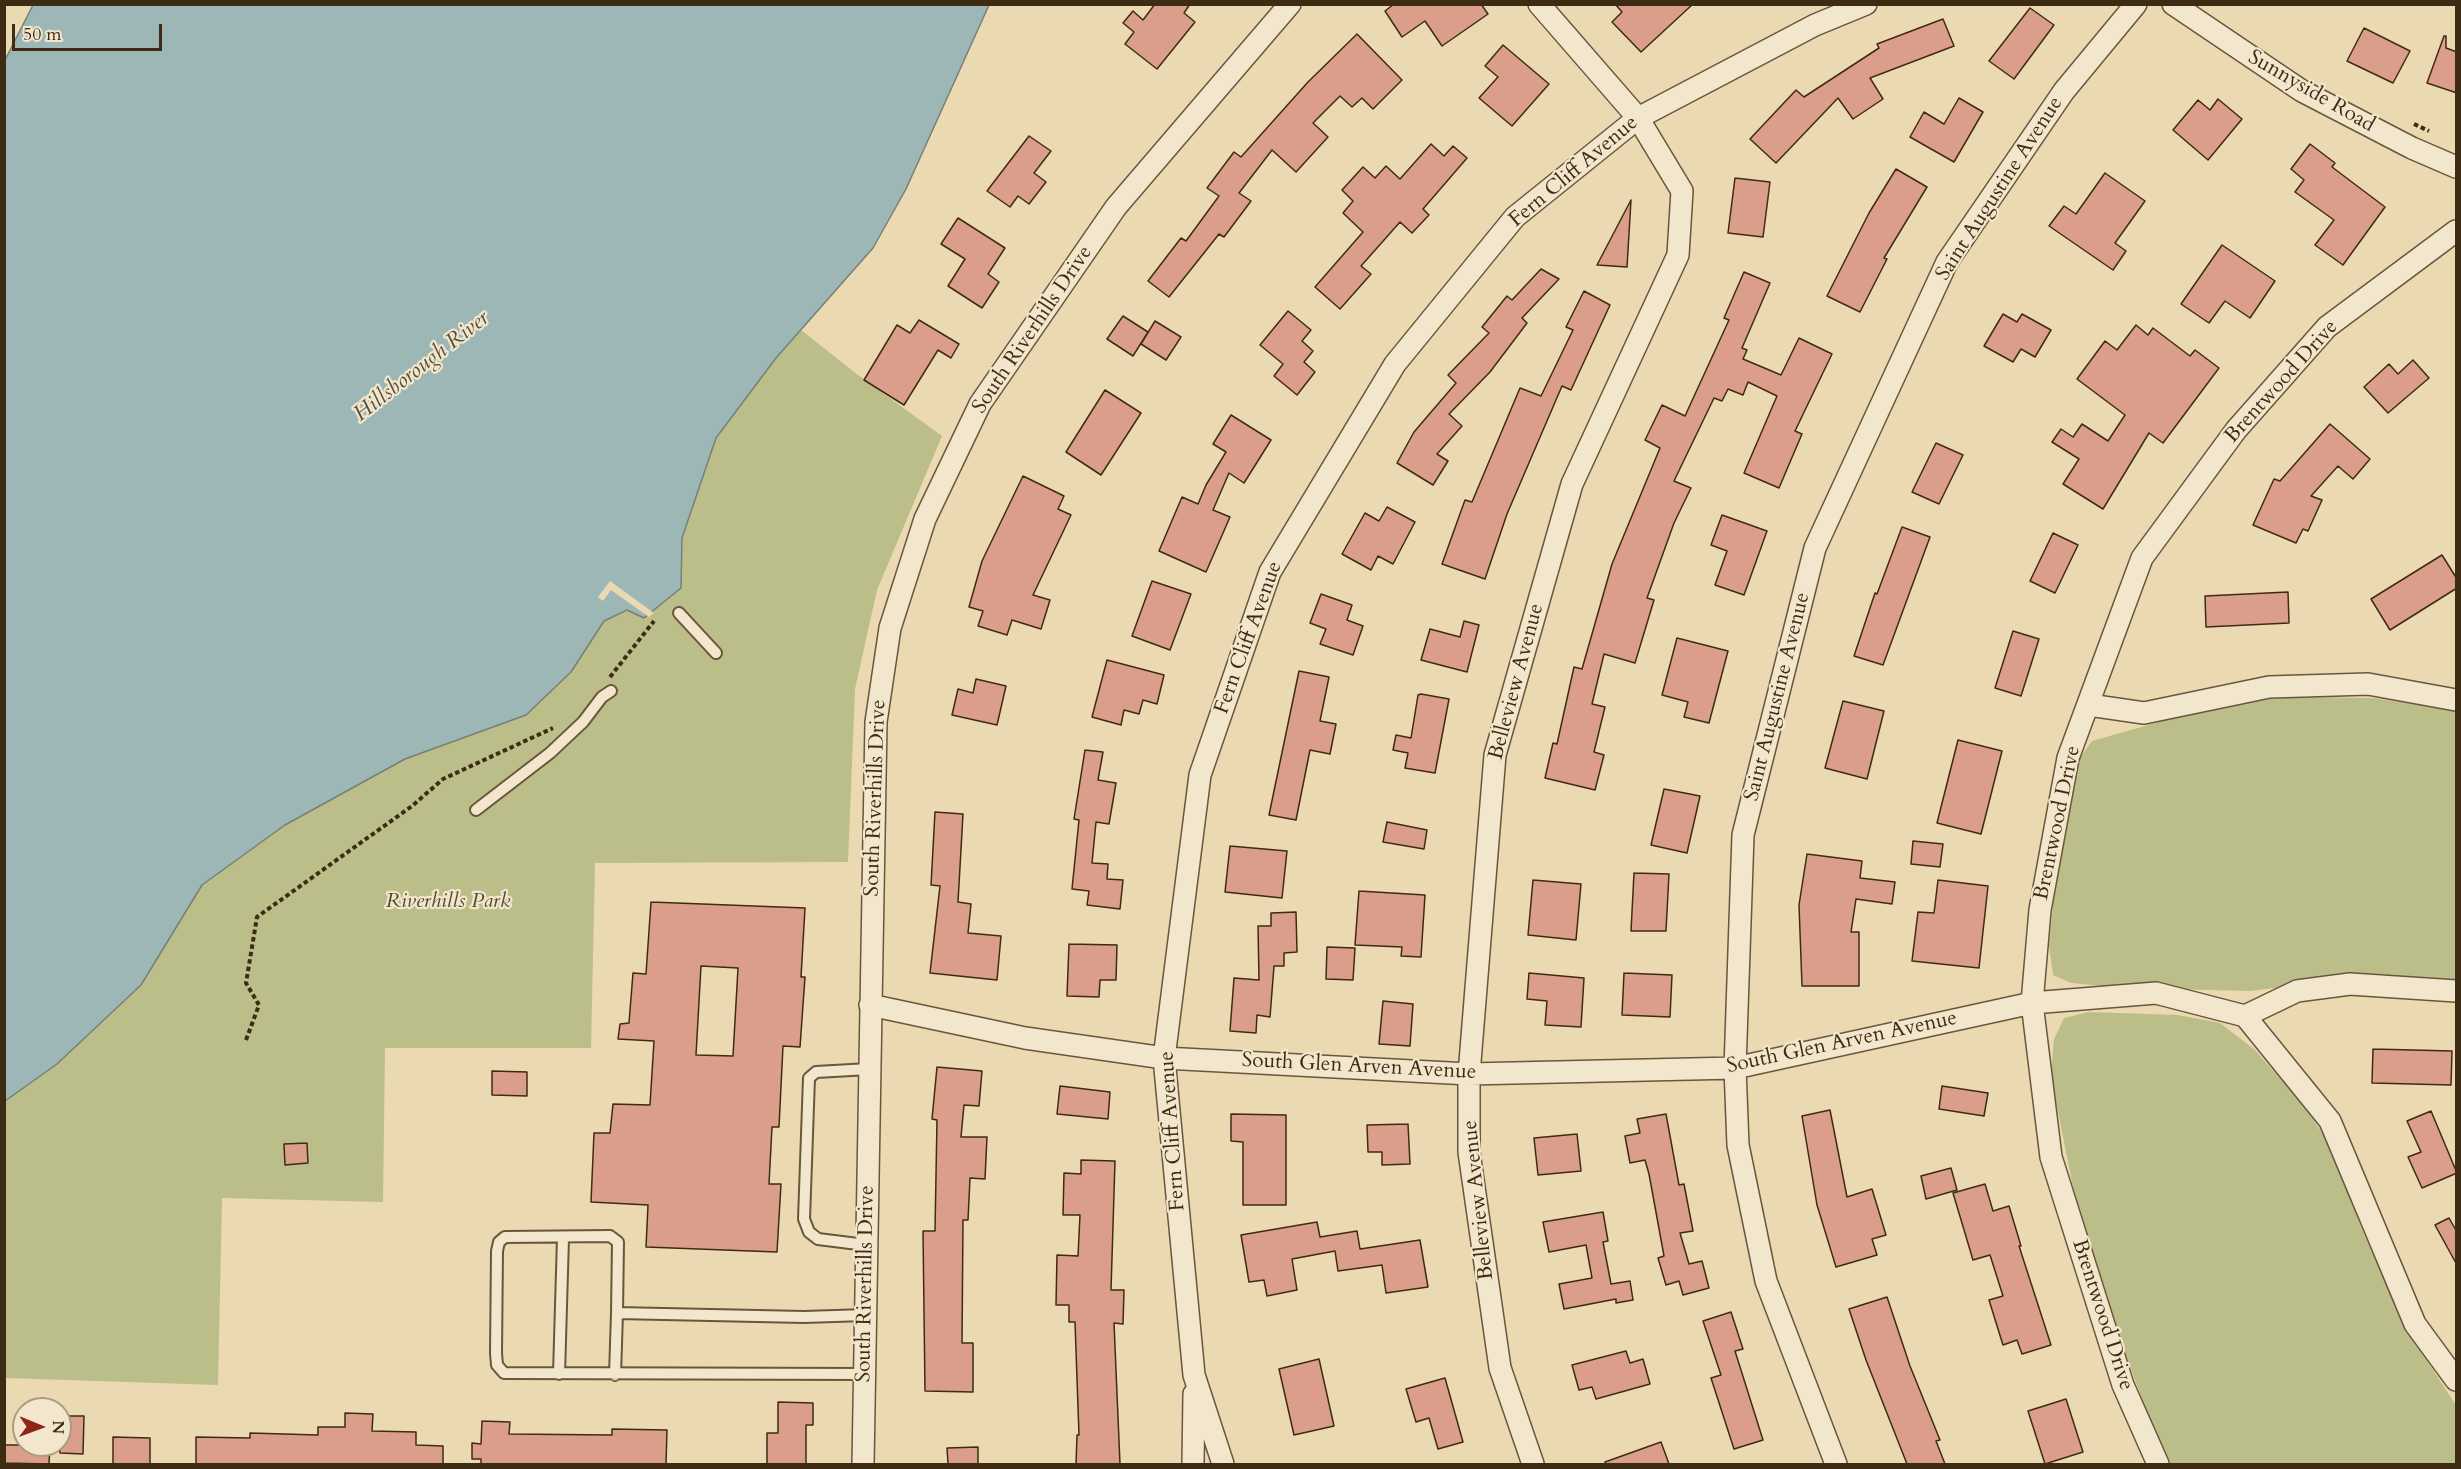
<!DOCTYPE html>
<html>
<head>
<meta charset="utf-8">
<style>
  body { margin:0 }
  #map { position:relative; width:2461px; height:1469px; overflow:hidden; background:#ebd9b2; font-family:Cardo,serif }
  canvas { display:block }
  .frame { position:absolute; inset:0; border:6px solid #3e2b14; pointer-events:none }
  .north { position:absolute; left:12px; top:1397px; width:60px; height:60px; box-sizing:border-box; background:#f2e6cd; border:2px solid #aa9b83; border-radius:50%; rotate:91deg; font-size:16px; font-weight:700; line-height:24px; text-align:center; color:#3e2b14 }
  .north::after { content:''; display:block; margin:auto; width:21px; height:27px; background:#8f2418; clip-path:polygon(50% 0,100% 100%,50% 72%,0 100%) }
  .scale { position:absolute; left:12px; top:24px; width:150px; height:27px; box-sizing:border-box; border:3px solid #3e2b14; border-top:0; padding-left:8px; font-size:18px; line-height:21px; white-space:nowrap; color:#3e2b14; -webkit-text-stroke:4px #f2e6cd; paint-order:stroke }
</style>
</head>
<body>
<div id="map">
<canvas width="2461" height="1469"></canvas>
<div class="frame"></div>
<div class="north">N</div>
<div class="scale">50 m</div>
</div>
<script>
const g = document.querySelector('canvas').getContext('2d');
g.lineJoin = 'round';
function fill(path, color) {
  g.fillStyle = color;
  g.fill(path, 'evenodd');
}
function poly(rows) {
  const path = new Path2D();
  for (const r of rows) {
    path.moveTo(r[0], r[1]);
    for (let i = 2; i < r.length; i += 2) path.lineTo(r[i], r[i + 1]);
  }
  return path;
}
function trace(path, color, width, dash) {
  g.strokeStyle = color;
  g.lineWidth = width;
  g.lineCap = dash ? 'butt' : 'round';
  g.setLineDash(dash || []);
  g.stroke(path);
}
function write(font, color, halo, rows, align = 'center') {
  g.font = font + ' Cardo,serif';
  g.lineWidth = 4.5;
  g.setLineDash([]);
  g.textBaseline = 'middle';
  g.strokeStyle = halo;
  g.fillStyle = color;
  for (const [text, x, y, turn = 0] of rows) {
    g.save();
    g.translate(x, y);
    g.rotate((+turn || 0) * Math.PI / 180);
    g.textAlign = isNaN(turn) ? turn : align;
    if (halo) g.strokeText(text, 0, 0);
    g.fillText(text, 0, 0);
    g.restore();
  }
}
fill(poly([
  [801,330,858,375,942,436,877,590,855,689,848,862,595,863,591,1048,385,1048,383,1202,222,1198,218,1385,5,1378,5,1101,57,1064,141,985,202,885,285,825,405,759,526,715,571,672,604,621,681,588,682,538,716,439,776,358],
  [2302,697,2373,698,2456,710,2456,981,2376,976,2250,991,2123,988,2071,983,2053,975,2049,946,2060,834,2079,759,2092,741,2187,714,2256,700],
  [2089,1012,2178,1015,2220,1023,2255,1050,2301,1102,2330,1144,2362,1230,2405,1327,2456,1405,2456,1464,2171,1464,2149,1418,2083,1238,2051,1076,2054,1039,2064,1018]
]), '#bbbe89');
const water = poly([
  [33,5,989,5,906,189,873,248,776,358,716,438,682,538,681,588,644,618,627,610,604,621,571,672,526,715,405,759,285,825,202,885,141,985,57,1064,5,1101,4,62,33,5]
]);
fill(water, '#9db7b7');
trace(water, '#777f76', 1.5);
fill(poly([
  [610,581,654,613,649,617,611,590,603,601,598,597]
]), '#ebd9b2');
const building = poly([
  [1155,4,1190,4,1184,13,1195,22,1157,69,1125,44,1134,32,1123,23,1133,11,1143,20,1155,4],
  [1394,4,1481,4,1488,14,1442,46,1425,21,1402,37,1385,11,1394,4],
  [1615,4,1693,4,1641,52,1612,22,1622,12,1615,4],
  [2030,8,2054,25,2014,79,1989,61,2030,8],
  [1943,19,1954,46,1870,78,1883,99,1853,119,1838,98,1776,163,1750,139,1796,90,1804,97,1879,48,1877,44,1943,19],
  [2364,28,2410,51,2393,83,2347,61,2364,28],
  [1357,34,1402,80,1373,109,1362,98,1352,107,1340,96,1313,123,1328,137,1296,172,1272,150,1239,193,1251,201,1224,237,1219,234,1169,297,1148,281,1181,238,1186,241,1219,196,1207,188,1234,152,1241,157,1308,82,1357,34],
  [2444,36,2446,36,2446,48,2457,52,2457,93,2427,83,2444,36],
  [1503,45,1549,84,1512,126,1479,98,1498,77,1485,66,1503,45],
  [1959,98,1983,112,1954,162,1910,137,1924,112,1944,124,1959,98],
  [2218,99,2242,119,2208,160,2173,130,2198,100,2210,110,2218,99],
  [1029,136,1051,151,1034,173,1046,182,1029,204,1018,196,1010,207,987,191,1029,136],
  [1431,144,1444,156,1453,146,1467,158,1423,209,1429,215,1412,233,1400,222,1361,266,1371,274,1340,309,1315,287,1363,232,1343,213,1353,201,1342,190,1363,167,1375,178,1386,166,1400,179,1431,144],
  [2310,144,2335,163,2332,167,2385,207,2343,265,2315,245,2334,220,2295,192,2304,180,2291,169,2310,144],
  [1896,169,1927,187,1884,258,1887,259,1860,312,1827,296,1869,213,1896,169],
  [2105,173,2145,201,2115,243,2126,251,2113,270,2049,226,2064,206,2076,214,2105,173],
  [1735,178,1770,182,1763,237,1728,233,1735,178],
  [1631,200,1627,267,1597,265,1631,200],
  [958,218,1005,248,988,274,999,282,982,308,948,286,965,259,941,244,958,218],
  [2222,245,2275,281,2250,318,2225,301,2209,323,2181,304,2222,245],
  [1541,269,1559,279,1522,318,1527,323,1490,372,1449,414,1462,426,1437,454,1448,461,1433,485,1397,463,1414,432,1456,383,1448,375,1489,333,1482,327,1507,296,1512,300,1541,269],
  [1744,272,1770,283,1742,348,1747,350,1743,359,1781,375,1799,338,1832,354,1795,431,1802,434,1779,488,1744,473,1777,396,1748,382,1743,395,1728,389,1722,401,1714,398,1674,481,1691,488,1674,523,1647,598,1654,600,1635,663,1604,654,1592,704,1605,707,1594,752,1604,755,1595,790,1545,778,1553,743,1557,744,1574,667,1582,669,1612,564,1660,448,1645,440,1662,405,1685,416,1729,320,1724,318,1744,272],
  [1584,291,1610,305,1571,390,1562,386,1507,514,1485,579,1442,564,1465,500,1472,502,1520,388,1541,396,1573,330,1566,327,1584,291],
  [1288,311,1311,330,1302,341,1313,351,1304,362,1315,372,1297,395,1274,376,1283,364,1260,345,1288,311],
  [2003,314,2017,322,2022,314,2051,330,2035,357,2021,349,2013,362,1984,346,2003,314],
  [1123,316,1148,332,1133,356,1107,339,1123,316],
  [919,320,959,344,951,358,938,350,904,405,864,380,897,325,910,333,919,320],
  [1155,321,1181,337,1166,360,1141,344,1155,321],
  [2136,325,2148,335,2153,328,2190,356,2195,350,2219,368,2163,443,2149,433,2103,509,2063,484,2079,459,2052,442,2061,429,2073,437,2082,424,2108,441,2125,415,2077,379,2105,341,2117,350,2136,325],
  [2413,360,2429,378,2388,413,2364,387,2389,364,2398,374,2413,360],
  [1105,390,1141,413,1101,475,1066,452,1105,390],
  [1231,415,1271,440,1244,483,1229,473,1213,510,1230,517,1206,572,1159,551,1182,497,1198,504,1206,485,1226,452,1213,444,1231,415],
  [2330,424,2370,459,2353,479,2338,466,2311,496,2322,500,2308,531,2303,529,2296,543,2253,525,2274,479,2280,481,2330,424],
  [1936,443,1963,455,1939,504,1912,492,1936,443],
  [1023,476,1064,496,1058,509,1071,515,1033,595,1050,600,1041,629,1012,620,1007,635,978,626,983,611,969,607,982,561,1023,476],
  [1387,507,1415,522,1393,564,1378,556,1371,570,1342,554,1365,513,1379,521,1387,507],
  [1722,515,1767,531,1744,595,1715,585,1727,551,1711,545,1722,515],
  [1902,527,1930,537,1883,665,1854,656,1875,593,1877,594,1902,527],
  [2053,533,2078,545,2055,593,2030,581,2053,533],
  [2442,555,2457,579,2457,588,2390,630,2371,599,2442,555],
  [1152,581,1191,594,1170,650,1132,636,1152,581],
  [2288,592,2289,623,2206,627,2205,596,2288,592],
  [1321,594,1352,605,1347,620,1363,626,1353,655,1320,644,1326,629,1310,623,1321,594],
  [1464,621,1479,625,1467,672,1421,660,1430,629,1460,637,1464,621],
  [2013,631,2039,639,2021,696,1995,688,2013,631],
  [1677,638,1728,651,1709,723,1684,717,1688,702,1662,695,1677,638],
  [1107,660,1164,675,1157,704,1143,700,1139,714,1124,710,1121,725,1092,717,1107,660],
  [1299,671,1329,677,1320,721,1336,724,1330,754,1310,750,1296,820,1269,815,1299,671],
  [976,679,1006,686,997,725,952,715,958,689,973,693,976,679],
  [1421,694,1449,699,1435,773,1405,768,1408,753,1393,750,1396,735,1411,738,1418,695,1421,694],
  [1843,701,1884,711,1867,779,1825,768,1843,701],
  [1958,740,2002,751,1981,834,1937,823,1958,740],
  [1085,750,1103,752,1098,780,1116,783,1109,824,1096,822,1092,863,1108,864,1107,879,1123,880,1120,909,1087,905,1089,891,1072,889,1079,820,1074,819,1085,750],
  [1664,789,1700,796,1687,853,1651,845,1664,789],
  [935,812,963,814,958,902,971,904,968,933,1001,936,997,980,930,973,940,886,931,885,935,812],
  [1387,822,1427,830,1424,849,1383,842,1387,822],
  [1913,841,1943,844,1940,867,1911,864,1913,841],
  [1230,846,1287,851,1282,898,1225,892,1230,846],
  [1807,854,1862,861,1860,878,1895,882,1892,904,1856,899,1851,932,1859,932,1859,986,1802,986,1799,905,1807,854],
  [1634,873,1669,874,1666,931,1631,931,1634,873],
  [1533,880,1581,884,1576,940,1528,935,1533,880],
  [1938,880,1988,886,1979,968,1912,961,1918,912,1934,913,1938,880],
  [1359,891,1425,895,1421,957,1401,956,1402,947,1355,945,1359,891],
  [651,902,805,908,801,977,805,977,800,1047,783,1046,779,1127,772,1127,769,1184,781,1184,777,1252,646,1247,648,1205,591,1202,594,1133,610,1133,613,1104,650,1105,654,1041,618,1039,620,1024,629,1023,633,973,646,974,651,902],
  [701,966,738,968,733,1056,696,1055,701,966],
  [1296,912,1297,952,1284,953,1284,966,1274,966,1270,1017,1257,1015,1256,1033,1230,1031,1234,978,1259,980,1258,926,1271,926,1271,913,1296,912],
  [1069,944,1117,945,1116,980,1100,980,1099,997,1067,996,1069,944],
  [1327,947,1355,948,1353,980,1326,979,1327,947],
  [1529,973,1584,978,1581,1027,1545,1025,1547,1001,1527,999,1529,973],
  [1624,973,1672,975,1670,1017,1622,1015,1624,973],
  [1383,1001,1413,1004,1410,1046,1379,1044,1383,1001],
  [2373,1049,2452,1051,2451,1085,2372,1083,2373,1049],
  [937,1067,982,1071,979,1106,964,1105,961,1137,987,1137,985,1179,970,1178,968,1220,963,1220,962,1343,973,1343,973,1392,925,1391,923,1231,935,1231,937,1120,932,1119,937,1067],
  [492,1071,527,1072,527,1096,492,1095,492,1071],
  [1060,1086,1110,1092,1108,1119,1057,1114,1060,1086],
  [1942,1086,1988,1093,1984,1116,1939,1109,1942,1086],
  [1830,1110,1847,1197,1872,1189,1886,1235,1872,1239,1877,1255,1836,1267,1817,1205,1802,1116,1830,1110],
  [2431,1111,2457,1173,2422,1188,2408,1157,2421,1152,2407,1121,2431,1111],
  [1231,1114,1286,1115,1286,1205,1243,1205,1243,1142,1231,1141,1231,1114],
  [1666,1114,1679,1185,1684,1184,1693,1231,1680,1233,1689,1264,1702,1261,1709,1288,1683,1295,1679,1281,1666,1285,1658,1258,1664,1256,1649,1174,1645,1160,1630,1163,1625,1136,1640,1133,1637,1119,1666,1114],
  [1408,1124,1410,1164,1382,1165,1382,1152,1368,1152,1367,1125,1408,1124],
  [1577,1134,1581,1171,1538,1175,1534,1138,1577,1134],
  [307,1143,308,1163,285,1165,284,1144,307,1143],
  [1081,1160,1115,1161,1111,1290,1124,1290,1123,1324,1114,1323,1120,1464,1076,1464,1077,1435,1079,1435,1075,1322,1069,1322,1069,1305,1056,1305,1057,1255,1078,1256,1080,1215,1063,1215,1064,1173,1081,1174,1081,1160],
  [1951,1168,1957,1190,1926,1199,1921,1176,1951,1168],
  [1985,1184,1993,1211,2009,1206,2021,1246,2019,1246,2051,1345,2022,1354,2017,1340,2003,1345,1989,1300,2003,1296,1990,1255,1973,1260,1953,1193,1985,1184],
  [1603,1212,1608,1241,1603,1242,1611,1284,1630,1281,1633,1300,1616,1303,1616,1299,1564,1309,1559,1284,1592,1278,1586,1245,1549,1252,1543,1222,1603,1212],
  [2449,1218,2457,1232,2457,1265,2435,1225,2449,1218],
  [1317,1222,1320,1237,1357,1231,1360,1249,1420,1240,1428,1287,1386,1293,1382,1265,1338,1271,1335,1251,1292,1259,1297,1290,1267,1296,1264,1280,1249,1282,1241,1235,1317,1222],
  [1887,1297,1910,1366,1940,1440,1936,1441,1945,1464,1907,1464,1866,1360,1849,1309,1887,1297],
  [1731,1312,1743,1349,1735,1351,1763,1440,1734,1449,1711,1378,1721,1375,1703,1321,1731,1312],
  [1626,1351,1630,1363,1643,1359,1650,1384,1596,1399,1592,1387,1579,1390,1572,1365,1626,1351],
  [1319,1359,1334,1426,1294,1435,1279,1369,1319,1359],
  [1445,1378,1463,1442,1438,1449,1429,1418,1416,1422,1406,1389,1445,1378],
  [2066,1399,2083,1452,2045,1464,2028,1411,2066,1399],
  [778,1402,813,1403,813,1425,806,1425,806,1464,767,1464,767,1433,778,1433,778,1402],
  [345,1413,373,1414,372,1431,416,1432,416,1445,443,1446,443,1464,196,1464,196,1437,250,1438,250,1433,318,1435,318,1427,345,1427,345,1413],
  [60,1416,84,1416,83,1454,60,1453,60,1416],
  [482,1421,510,1422,509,1434,612,1435,612,1429,667,1430,666,1464,481,1464,481,1459,472,1459,472,1443,481,1444,482,1421],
  [113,1437,150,1438,150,1464,113,1464,113,1437],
  [1661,1442,1669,1464,1605,1464,1605,1462,1661,1442],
  [4,1445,50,1445,49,1464,4,1463,4,1445],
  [978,1447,978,1464,948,1464,947,1448,978,1447]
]);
fill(building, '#db9e8a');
trace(building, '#3e2b14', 1.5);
const lane = poly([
  [679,613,716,653],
  [476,810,550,753,583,722,602,697,611,691],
  [866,1245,818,1239,809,1232,804,1219,809,1078,816,1072,869,1069],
  [559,1374,563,1238],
  [865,1374,504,1373,497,1365,496,1353,497,1251,499,1242,505,1237,610,1236,618,1242,617,1313,804,1317,866,1315],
  [615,1375,617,1313]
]);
const street = poly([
  [2173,4,2302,91,2412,148,2456,167],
  [2089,705,2144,713,2269,687,2368,684,2456,700],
  [870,1005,1025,1038,1164,1058,1469,1074,1735,1068,2032,1003,2156,993,2245,1016,2330,1121,2415,1324,2456,1380],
  [2245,1016,2297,991,2350,984,2456,991],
  [863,1464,876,722,890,628,925,519,980,404,1116,207,1290,4],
  [1193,1464,1194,1394],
  [1223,1464,1194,1375,1164,1058,1200,775,1270,572,1395,364,1515,217,1638,118,1815,25,1866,4],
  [1533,1464,1500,1368,1469,1152,1469,1074,1495,755,1572,484,1678,255,1682,191,1638,118,1539,4],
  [1836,1464,1766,1281,1738,1145,1735,1068,1743,835,1815,548,1947,262,2064,91,2136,4],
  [2158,1464,2123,1385,2051,1157,2032,1003,2040,910,2068,758,2142,558,2236,430,2327,327,2456,231]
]);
trace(lane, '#69563c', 14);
trace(street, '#69563c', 24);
trace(poly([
  [2414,124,2429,131],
  [610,677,654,621],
  [246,1040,259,1005,246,983,257,917,412,806,443,779,553,728]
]), '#3e2b14', 4, [4.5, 3]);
trace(lane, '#f2e6cd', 10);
trace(street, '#f2e6cd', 21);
write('21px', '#3e2b14', '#f2e6cd', [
  ["Sunnyside Road",2311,92,30],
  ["Fern Cliff Avenue",1574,172,-40],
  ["Saint Augustine Avenue",2000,189,-57],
  ["South Riverhills Drive",1033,330,-56],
  ["Brentwood Drive",2282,382,-48],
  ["Fern Cliff Avenue",1249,638,-70],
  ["Belleview Avenue",1517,682,-75],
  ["Saint Augustine Avenue",1778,697,-76],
  ["South Riverhills Drive",876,798,-88],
  ["Brentwood Drive",2058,823,-78],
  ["South Glen Arven Avenue",1842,1043,-12],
  ["South Glen Arven Avenue",1359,1067,3],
  ["Fern Cliff Avenue",1173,1131,-94],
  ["Belleview Avenue",1479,1200,-96],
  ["South Riverhills Drive",866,1284,-89],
  ["Brentwood Drive",2102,1315,72]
]);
write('italic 21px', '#57482b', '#f2e6cd', [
  ["Riverhills Park",448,902]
]);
write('italic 22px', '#564e3d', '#f2e6cd', [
  ["Hillsborough River",422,367,-38]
]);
</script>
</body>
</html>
